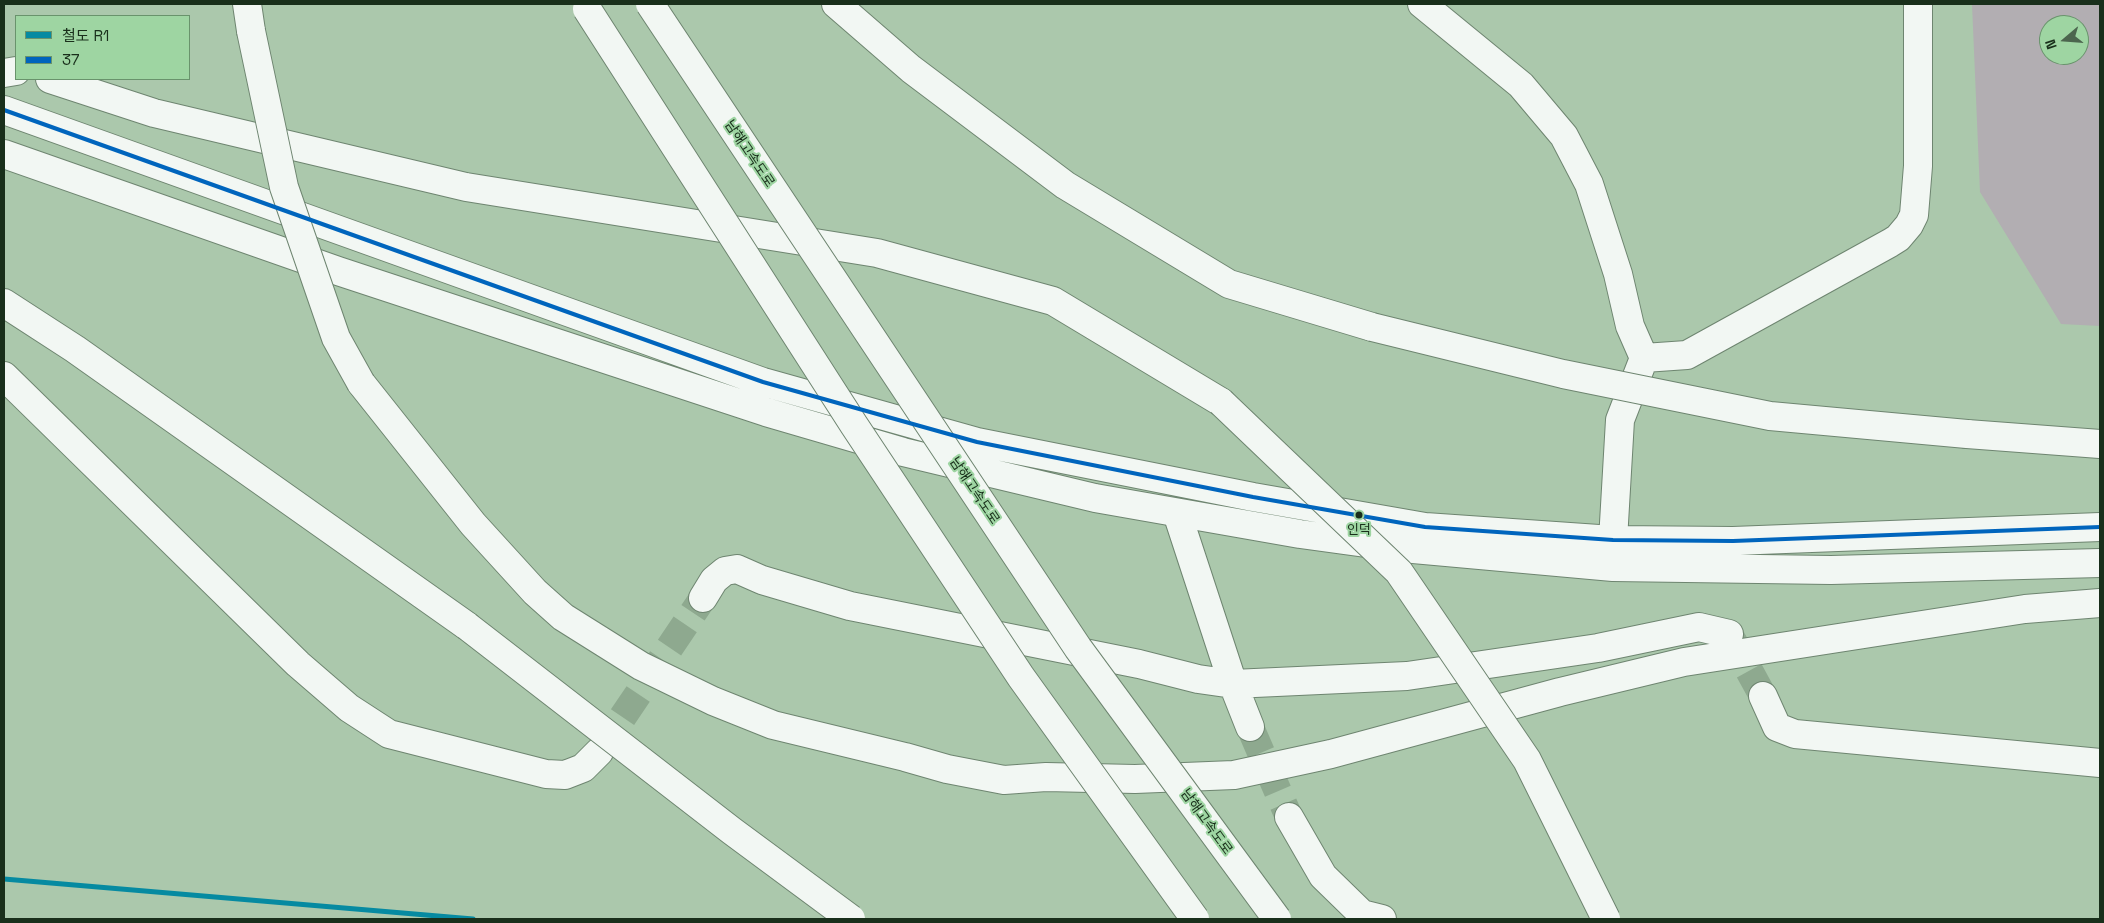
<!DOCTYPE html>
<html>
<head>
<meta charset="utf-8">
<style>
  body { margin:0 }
  #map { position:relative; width:2104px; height:923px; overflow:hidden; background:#abc8ac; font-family:"Space Grotesk","Noto Sans KR",sans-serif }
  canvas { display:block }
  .frame { position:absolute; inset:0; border:5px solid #192f1b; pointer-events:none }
  .legend { position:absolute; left:15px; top:15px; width:175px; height:65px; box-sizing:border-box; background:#9ed5a2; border:1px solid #69936c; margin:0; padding:6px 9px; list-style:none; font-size:15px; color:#192f1b }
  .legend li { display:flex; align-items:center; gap:10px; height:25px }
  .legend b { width:25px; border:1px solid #69936c }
  .north { position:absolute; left:2039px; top:15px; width:50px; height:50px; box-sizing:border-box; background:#9ed5a2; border:1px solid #69936c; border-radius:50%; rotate:252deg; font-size:14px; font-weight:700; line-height:20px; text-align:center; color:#192f1b }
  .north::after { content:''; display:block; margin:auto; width:18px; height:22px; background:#4c654e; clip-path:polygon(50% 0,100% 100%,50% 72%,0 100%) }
</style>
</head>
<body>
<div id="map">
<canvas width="2104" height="923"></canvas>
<div class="frame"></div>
<ul class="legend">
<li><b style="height:6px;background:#068aa1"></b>철도 R1</li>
<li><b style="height:6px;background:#0065bd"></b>37</li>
</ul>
<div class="north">N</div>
</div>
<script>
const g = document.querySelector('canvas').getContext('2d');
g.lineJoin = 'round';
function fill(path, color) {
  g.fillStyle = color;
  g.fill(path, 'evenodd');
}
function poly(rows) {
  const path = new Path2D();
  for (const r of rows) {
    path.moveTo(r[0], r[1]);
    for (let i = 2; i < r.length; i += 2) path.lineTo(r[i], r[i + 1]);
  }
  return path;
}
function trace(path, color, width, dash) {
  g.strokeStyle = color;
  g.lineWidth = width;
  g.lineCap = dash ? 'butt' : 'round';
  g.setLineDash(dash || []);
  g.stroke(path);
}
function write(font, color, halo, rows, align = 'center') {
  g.font = font + ' "Space Grotesk","Noto Sans KR",sans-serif';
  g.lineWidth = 4;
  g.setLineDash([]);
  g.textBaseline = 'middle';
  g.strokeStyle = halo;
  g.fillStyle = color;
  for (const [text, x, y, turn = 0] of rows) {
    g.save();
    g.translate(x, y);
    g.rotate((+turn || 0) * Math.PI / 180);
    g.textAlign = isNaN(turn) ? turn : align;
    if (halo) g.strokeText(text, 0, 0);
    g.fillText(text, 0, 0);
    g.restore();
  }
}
fill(poly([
  [1972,4,2100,4,2100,326,2061,324,1980,192],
  [2049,25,2079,25,2079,55,2049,55]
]), '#b2aeb2');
trace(poly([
  [1729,634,1763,696],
  [1250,727,1289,817],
  [599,752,703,598]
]), '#8ea98f', 28, [28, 14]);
const minor = poly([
  [1422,4,1521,85,1564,136,1589,184,1618,274,1630,326,1644,358,1620,420,1613,540],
  [1644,358,1687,355,1890,243,1898,238,1909,225,1914,215,1918,166,1918,4],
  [4,376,298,664,349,708,389,734,546,774,565,775,583,768,599,752],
  [1177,513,1233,684,1250,727],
  [703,598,714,580,725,571,737,569,762,580,850,606,1139,664,1198,679,1233,684,1407,676,1598,648,1699,627,1729,634],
  [1763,696,1777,727,1795,734,2100,763],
  [1289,817,1323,876,1362,914,1382,919]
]);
const major = poly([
  [4,110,763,382,977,442,1253,497,1425,527,1613,540,1733,541,2100,527],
  [4,154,338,271,766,412,903,452,1095,498,1300,534,1402,548,1613,567,1831,570,2100,563]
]);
const highway = poly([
  [247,4,251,31],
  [836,4,911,69,1065,185,1229,284,1372,327],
  [4,73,16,71],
  [50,79,154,113,466,187,877,253,1053,301,1221,402],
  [4,303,75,349,467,626],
  [361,383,473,524,535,592,563,617,641,666,713,701,773,725,905,757,947,769,1004,780,1046,777,1135,779,1234,775,1331,754,1560,692,1684,662,2025,609,2100,603],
  [1967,434,2100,444]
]);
trace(minor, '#6e8570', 30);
trace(major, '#6e8570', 30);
trace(highway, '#6e8570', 30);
trace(minor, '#f2f7f3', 28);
trace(major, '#f2f7f3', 28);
trace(highway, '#f2f7f3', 28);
const highwayBridge = poly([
  [650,4,1078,648,1277,919],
  [587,9,854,425,1021,677,1195,919],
  [251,31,284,187,336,338,361,383],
  [1372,327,1563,374,1770,416,1967,434],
  [1221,402,1399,572,1527,760,1606,919],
  [467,626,732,831,851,919]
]);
trace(highwayBridge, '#6e8570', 30, []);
trace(highwayBridge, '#f2f7f3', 28);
trace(poly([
  [4,110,763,382,977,442,1253,497,1425,527,1613,540,1733,541,2100,527]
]), '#0065bd', 4);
trace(poly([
  [4,879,473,919]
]), '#068aa1', 5);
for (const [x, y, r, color] of [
  [1359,515,4.5,"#192f1b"]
]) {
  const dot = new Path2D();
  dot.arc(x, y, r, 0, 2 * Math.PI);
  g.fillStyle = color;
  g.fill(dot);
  trace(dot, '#9ed5a2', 2);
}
write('13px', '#192f1b', '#9ed5a2', [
  ["인덕",1359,530]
]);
write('14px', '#192f1b', '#9ed5a2', [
  ["남해고속도로",749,154,56],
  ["남해고속도로",974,491,56],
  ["남해고속도로",1206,822,54]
]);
</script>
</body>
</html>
